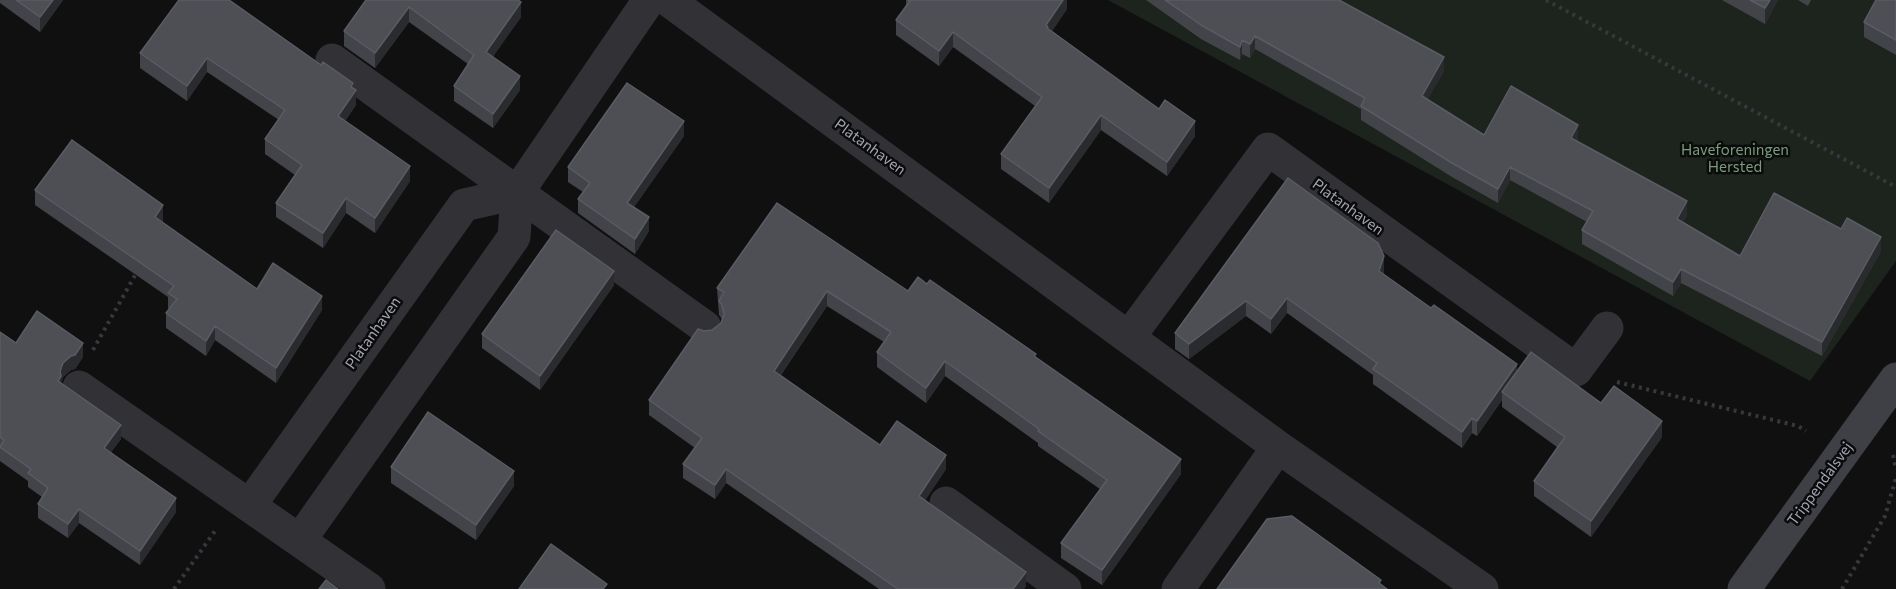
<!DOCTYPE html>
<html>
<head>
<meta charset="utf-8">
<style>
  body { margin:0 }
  canvas { display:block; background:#101011 }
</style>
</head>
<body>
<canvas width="1896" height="589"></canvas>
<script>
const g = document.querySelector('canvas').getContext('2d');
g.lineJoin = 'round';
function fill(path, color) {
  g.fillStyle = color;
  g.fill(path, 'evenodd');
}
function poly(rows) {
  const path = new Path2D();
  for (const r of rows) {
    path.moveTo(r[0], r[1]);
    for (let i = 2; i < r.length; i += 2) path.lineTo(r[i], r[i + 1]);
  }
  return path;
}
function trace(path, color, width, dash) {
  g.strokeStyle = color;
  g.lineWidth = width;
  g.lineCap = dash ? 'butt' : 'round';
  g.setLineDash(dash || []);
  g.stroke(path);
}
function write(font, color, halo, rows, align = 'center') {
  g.font = font + ' Commissioner,sans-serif';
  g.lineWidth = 5;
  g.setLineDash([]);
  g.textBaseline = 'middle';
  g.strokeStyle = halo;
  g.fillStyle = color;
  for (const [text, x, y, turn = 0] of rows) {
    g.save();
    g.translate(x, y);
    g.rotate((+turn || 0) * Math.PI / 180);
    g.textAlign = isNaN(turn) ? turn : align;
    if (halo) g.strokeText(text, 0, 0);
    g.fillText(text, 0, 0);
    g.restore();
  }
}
fill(poly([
  [1108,0,1896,0,1896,261,1810,381]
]), '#1c241d');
trace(poly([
  [1546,0,1896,187],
  [93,350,138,270],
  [1617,382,1798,426,1806,431],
  [1893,455,1896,469],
  [174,589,215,531],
  [1842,589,1885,516,1896,478]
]), '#37383d', 4, [3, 4.5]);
trace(poly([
  [668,0,1278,447,1482,589],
  [332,60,705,327],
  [1129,337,1268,149,1576,370,1607,328],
  [79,387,369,589],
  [946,503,1065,589],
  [250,505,464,205,517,193],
  [300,540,514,237,517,193,649,0],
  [1178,589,1278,447]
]), '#313136', 33);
trace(poly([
  [1744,589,1896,379]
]), '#3f4046', 33);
fill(poly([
  [0,0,63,0,40,32,0,3],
  [179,0,353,89,356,105,345,121,410,181,375,233,346,213,323,248,276,217,276,203,295,175,265,154,265,139,279,120,207,72,187,101,140,68,140,53],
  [366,0,521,17,492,57,520,90,493,128,454,101,454,86,468,64,409,22,375,68,344,46,344,31],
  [906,0,1067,0,1067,9,1052,31,1195,136,1167,176,1101,130,1049,203,1001,169,1001,154,1035,106,953,47,939,66,896,35,896,20,906,5],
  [1146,0,1339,0,1444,71,1427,100,1484,135,1578,139,1577,141,1687,215,1683,222,1740,256,1881,251,1822,356,1681,283,1673,296,1582,244,1582,230,1587,222,1510,180,1498,203,1452,177,1361,120,1361,109,1255,49,1250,58,1242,54,1240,60,1201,39],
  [1722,0,1778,0,1765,24],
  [1798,0,1811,0,1808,6],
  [1896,0,1896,55,1864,37,1864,22],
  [684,136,634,207,649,231,635,254,578,213,578,199,583,192,568,182,568,167],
  [1288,178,1384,272,1383,274,1517,372,1601,403,1662,437,1591,537,1534,496,1534,481,1557,447,1502,407,1502,400,1477,436,1472,433,1462,448,1373,384,1373,375,1287,313,1271,334,1246,316,1189,359,1175,349,1175,333],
  [35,190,163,220,162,222,257,289,322,310,276,383,215,340,206,356,166,328,166,313,170,309,168,308,168,297,35,205],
  [614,285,540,390,482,348,482,334],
  [717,288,908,291,1036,357,1181,474,1102,585,1061,558,1061,543,1100,489,1038,446,1038,443,945,376,926,403,877,367,877,352,884,342,827,306,781,375,880,445,946,469,925,500,1026,586,1024,589,879,589,726,483,715,499,683,478,683,464,695,448,649,415,649,400,704,331,712,330,721,323,722,319,719,315],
  [0,332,16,343,83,357,75,369,71,370,63,377,61,383,121,439,111,452,176,512,140,565,79,523,68,538,38,518,38,504,42,497,28,487,28,481,0,461],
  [391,467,514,486,476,540,391,483]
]), '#434449');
fill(poly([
  [53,0,63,0,40,32,40,17],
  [1063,0,1067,0,1067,9,1048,37,1046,25],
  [1770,0,1778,0,1765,24,1765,8],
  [521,2,521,17,486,67,486,52],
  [409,7,409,22,375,68,375,53],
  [953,32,953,47,939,66,939,51],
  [1255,36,1255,49,1250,58,1250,44],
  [1242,40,1242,54,1240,60,1240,47],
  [1444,57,1444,71,1422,110,1422,96],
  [207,58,207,72,187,101,187,86],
  [520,76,520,90,493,128,493,114],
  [353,83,353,94,356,90,356,105,338,131,338,116,351,87],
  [1101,115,1101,130,1049,203,1049,188],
  [684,121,684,136,627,217,627,203],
  [1195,121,1195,136,1167,176,1167,162],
  [1578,125,1578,139,1571,152,1571,138],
  [410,166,410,181,375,233,375,218],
  [1510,167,1510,180,1498,203,1498,189],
  [346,198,346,213,323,248,323,233],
  [1687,201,1687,215,1677,232,1677,219],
  [163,205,163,220,155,232,155,217],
  [649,217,649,231,635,254,635,239],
  [1881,237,1881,251,1822,356,1822,342],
  [1384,256,1384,272,1379,286,1379,271],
  [1681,269,1681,283,1673,296,1673,282],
  [614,271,614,285,540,390,540,376],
  [827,291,827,306,774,385,774,371],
  [322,296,322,310,276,383,276,368],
  [1287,298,1287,313,1271,334,1271,319],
  [1246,301,1246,316,1189,359,1189,344],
  [215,326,215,340,206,356,206,341],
  [83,343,83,357,75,369,71,370,63,377,61,383,58,381,63,363],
  [945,361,945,376,926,403,926,388],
  [1517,364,1517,379,1502,392,1502,400,1477,436,1477,421],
  [1472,418,1472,433,1462,448,1462,432],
  [1662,421,1662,437,1591,537,1591,521],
  [121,425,121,439,104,462,104,448],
  [946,455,946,469,919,510,919,496],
  [1181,459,1181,474,1102,585,1102,570],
  [726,469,726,483,715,499,715,485],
  [514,471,514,486,476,540,476,525],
  [176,498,176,512,140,565,140,551],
  [79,509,79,523,68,538,68,524],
  [1026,572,1026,586,1024,589,1013,589]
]), '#2a2b2e');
const building = poly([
  [16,0,53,0,40,17,16,0],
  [179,0,229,0,321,65,323,62,353,83,351,87,356,90,338,116,410,166,375,218,346,198,323,233,276,203,302,165,265,139,285,110,207,58,187,86,140,53,179,0],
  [366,0,518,0,521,2,486,52,520,76,493,114,454,86,474,55,409,7,375,53,344,31,366,0],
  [908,0,1063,0,1046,25,1048,27,1047,28,1159,109,1165,100,1195,121,1167,162,1101,115,1049,188,1001,154,1042,97,953,32,939,51,896,20,910,1,908,0],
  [1165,0,1339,0,1444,57,1422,96,1484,135,1511,86,1578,125,1571,138,1687,201,1677,219,1740,256,1774,193,1841,229,1847,218,1881,237,1822,342,1681,269,1673,282,1582,230,1593,211,1510,167,1498,189,1452,163,1361,106,1365,98,1255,36,1250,44,1242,40,1240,47,1201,25,1165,0],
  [1750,0,1770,0,1765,8,1750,0],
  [1876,0,1896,0,1896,40,1864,22,1876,0],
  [627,83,684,121,627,203,649,217,635,239,578,199,590,183,568,167,627,83],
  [72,140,163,205,155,217,257,289,273,263,322,296,276,368,215,326,206,341,166,313,177,299,168,293,174,286,35,190,72,140],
  [1288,178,1378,243,1384,256,1379,271,1431,308,1434,305,1517,364,1477,421,1472,418,1462,432,1373,369,1377,363,1287,298,1271,319,1246,301,1189,344,1175,333,1288,178],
  [777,203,908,291,918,277,927,284,930,280,1036,354,1034,356,1181,459,1102,570,1061,543,1107,480,1038,431,1039,429,945,361,926,388,877,352,891,332,827,291,774,371,880,445,897,421,946,455,919,496,1026,572,1013,589,898,589,726,469,715,485,683,464,702,438,649,400,698,329,704,331,712,330,721,323,724,314,722,305,719,301,724,292,717,288,777,203],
  [556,230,614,271,540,376,482,334,556,230],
  [37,311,83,343,75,355,71,356,63,363,60,371,61,376,58,381,121,425,104,448,176,498,140,551,79,509,68,524,38,504,48,488,28,473,31,469,0,447,4,440,0,437,0,332,16,343,37,311],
  [1531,352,1601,403,1614,386,1662,421,1591,521,1534,481,1565,437,1502,392,1531,352],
  [428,412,514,471,476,525,391,467,428,412],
  [1292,516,1381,580,1379,583,1387,589,1217,589,1267,519,1292,516],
  [551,544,607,584,603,589,519,589,551,544],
  [326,580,338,589,319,589,326,580]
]);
fill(building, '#4d4f54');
trace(building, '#5a5c63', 1.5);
write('15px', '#a1a5b2', '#0b0b0c', [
  ["Platanhaven",870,147,36],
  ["Platanhaven",1348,207,36],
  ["Platanhaven",373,333,-55],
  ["Trippendalsvej",1820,484,-54]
]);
write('15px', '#789d7c', '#0b0b0c', [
  ["Haveforeningen",1735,150],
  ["Hersted",1735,167]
]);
</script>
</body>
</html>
